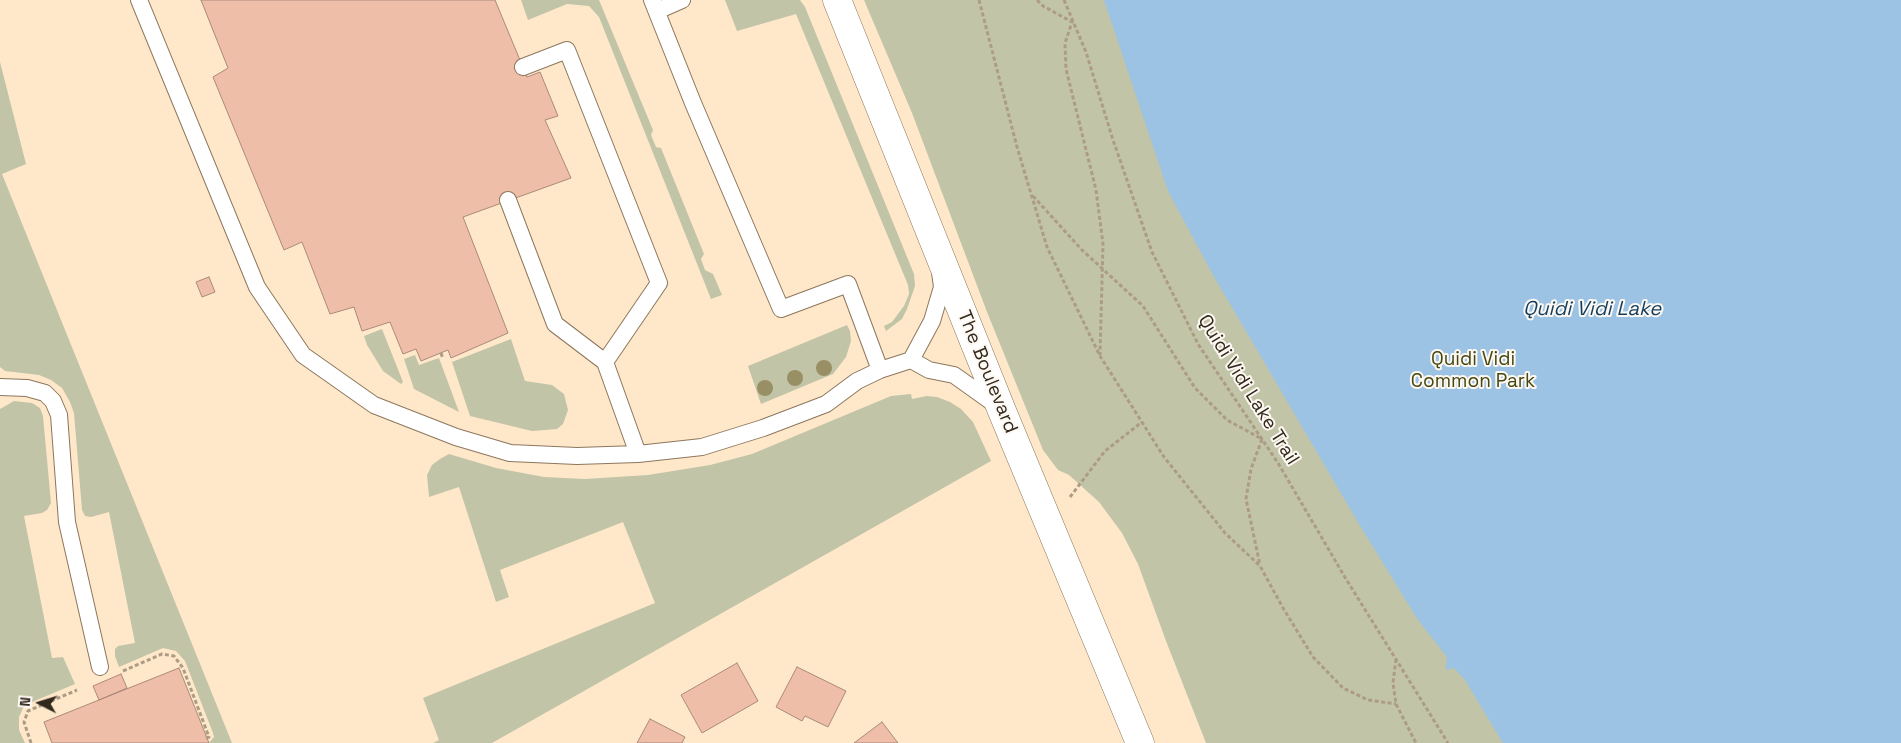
<!DOCTYPE html>
<html>
<head>
<meta charset="utf-8">
<style>
  body { margin:0 }
  #map { position:relative; width:1901px; height:743px; overflow:hidden; background:#ffe8ca; font-family:"Space Grotesk",sans-serif }
  canvas { display:block }
  .north { position:absolute; left:15px; top:678px; width:50px; height:50px; -webkit-text-stroke:4px #fdf8f2; paint-order:stroke; rotate:275deg; font-size:14px; font-weight:700; line-height:20px; text-align:center; color:#32291e }
  .north::after { content:''; display:block; margin:auto; width:18px; height:22px; background:#32291e; clip-path:polygon(50% 0,100% 100%,50% 72%,0 100%) }
</style>
</head>
<body>
<div id="map">
<canvas width="1901" height="743"></canvas>
<div class="north">N</div>
</div>
<script>
const g = document.querySelector('canvas').getContext('2d');
g.lineJoin = 'round';
function fill(path, color) {
  g.fillStyle = color;
  g.fill(path, 'evenodd');
}
function poly(rows) {
  const path = new Path2D();
  for (const r of rows) {
    path.moveTo(r[0], r[1]);
    for (let i = 2; i < r.length; i += 2) path.lineTo(r[i], r[i + 1]);
  }
  return path;
}
function trace(path, color, width, dash) {
  g.strokeStyle = color;
  g.lineWidth = width;
  g.lineCap = dash ? 'butt' : 'round';
  g.setLineDash(dash || []);
  g.stroke(path);
}
function write(font, color, halo, rows, align = 'center') {
  g.font = font + ' "Space Grotesk",sans-serif';
  g.lineWidth = 4;
  g.setLineDash([]);
  g.textBaseline = 'middle';
  g.strokeStyle = halo;
  g.fillStyle = color;
  for (const [text, x, y, turn = 0] of rows) {
    g.save();
    g.translate(x, y);
    g.rotate((+turn || 0) * Math.PI / 180);
    g.textAlign = isNaN(turn) ? turn : align;
    if (halo) g.strokeText(text, 0, 0);
    g.fillText(text, 0, 0);
    g.restore();
  }
}
fill(poly([
  [521,0,599,0,653,130,651,135,656,147,661,148,704,254,701,259,705,270,713,274,722,295,711,299,599,17,589,6,567,4,528,20],
  [725,0,800,0,805,7,914,274,915,286,907,309,902,319,886,331,884,326,892,322,904,306,909,294,908,285,796,14,737,31],
  [864,0,1901,0,1901,743,1206,743,1166,641,1138,564,1122,533,1099,502,1069,475,1058,470,1043,450,987,312,912,113],
  [0,62,26,164,2,174,232,743,209,743,214,737,213,733,185,661,176,651,163,648,119,667,115,656,115,649,118,646,135,643,109,512,91,517,85,516,82,510,74,413,70,402,62,388,51,380,39,375,5,371,0,367],
  [847,325,850,331,851,341,846,357,833,374,761,404,748,366],
  [382,329,403,382,401,384,383,371,367,345,364,336],
  [511,339,525,381,552,385,564,394,568,410,563,424,557,429,532,431,470,416,452,362],
  [415,355,419,365,439,358,459,412,414,389,404,359],
  [911,394,912,399,927,396,937,397,950,402,961,409,973,422,991,461,492,743,433,743,439,740,423,698,655,603,623,522,500,570,509,597,496,602,459,487,429,497,427,475,432,465,440,459,449,454,496,468,544,477,585,479,648,475,710,465,752,454,891,396],
  [14,401,32,403,40,408,43,416,51,503,47,510,42,513,24,516,52,658,63,657,75,684,32,702,23,708,19,717,19,730,25,743,0,743,0,409]
]), '#c1c4a7');
fill(poly([
  [1104,0,1901,0,1901,743,1503,743,1465,680,1454,668,1446,670,1447,657,1418,620,1359,524,1213,275,1168,191]
]), '#9cc3e4');
const building = poly([
  [201,0,495,0,527,77,540,72,558,116,545,120,571,178,463,217,508,333,451,358,448,350,421,361,416,349,403,354,390,322,362,331,354,307,330,314,302,242,284,250,213,77,228,68,201,0],
  [209,277,215,292,202,297,196,282,209,277],
  [737,663,758,701,702,733,681,695,737,663],
  [797,667,846,691,828,727,805,716,802,721,776,707,797,667],
  [179,668,209,743,52,743,44,722,179,668],
  [121,674,127,688,99,700,93,686,121,674],
  [650,719,685,737,682,743,637,743,650,719],
  [882,722,898,743,854,743,882,722]
]);
fill(building, '#efbea9');
trace(building, '#aa897a', 1);
const service = poly([
  [139,0,257,287,303,355,374,405,456,437,510,453,577,456,638,454,702,447,763,428,826,404,857,381,880,370,911,360,932,321,942,287,940,272],
  [652,0,693,103,781,309,848,284,880,370],
  [657,11,682,0],
  [523,67,567,50,659,283,605,362,638,454],
  [508,200,555,324,605,362],
  [911,360,929,370,954,375,996,405],
  [0,387,27,388,45,393,53,401,59,415,67,522,100,667]
]);
const tertiary = poly([
  [837,0,1002,411,1140,743]
]);
trace(service, '#8c775d', 18);
trace(tertiary, '#8c775d', 29);
trace(poly([
  [979,0,1017,147,1047,247,1100,356,1164,457,1225,533,1260,566,1283,608,1313,657,1343,688,1368,700,1396,704],
  [1037,0,1043,6,1072,22,1065,43,1066,69,1096,190,1103,244,1100,355],
  [1064,0,1086,52,1113,140,1152,252,1198,344,1278,463,1346,579,1448,743],
  [1033,196,1082,250,1143,306,1195,388,1227,420,1262,439,1251,469,1246,499,1260,565],
  [441,353,443,359],
  [1070,497,1105,451,1142,422],
  [1396,659,1393,683,1396,704,1416,743],
  [123,671,162,654,174,656,183,668,209,737,206,738],
  [31,743,24,722,28,711,77,690]
]), '#ad9c85', 3, [4, 2.5]);
trace(service, '#fff', 16);
trace(tertiary, '#fff', 28);
g.fillStyle = '#998f64';
for (const [x, y] of [
  [824,368],
  [795,378],
  [765,388]
]) {
  g.beginPath();
  g.arc(x, y, 8, 0, 2 * Math.PI);
  g.fill();
}
write('19px', '#454710', '#fdf8f2', [
  ["Quidi Vidi",1473,360],
  ["Common Park",1473,382]
]);
write('19px', '#32291e', '#fdf8f2', [
  ["The Boulevard",987,372,68],
  ["Quidi Vidi Lake Trail",1248,390,58]
]);
write('italic 20px', '#113e5f', '#fdf8f2', [
  ["Quidi Vidi Lake",1592,310]
]);
</script>
</body>
</html>
